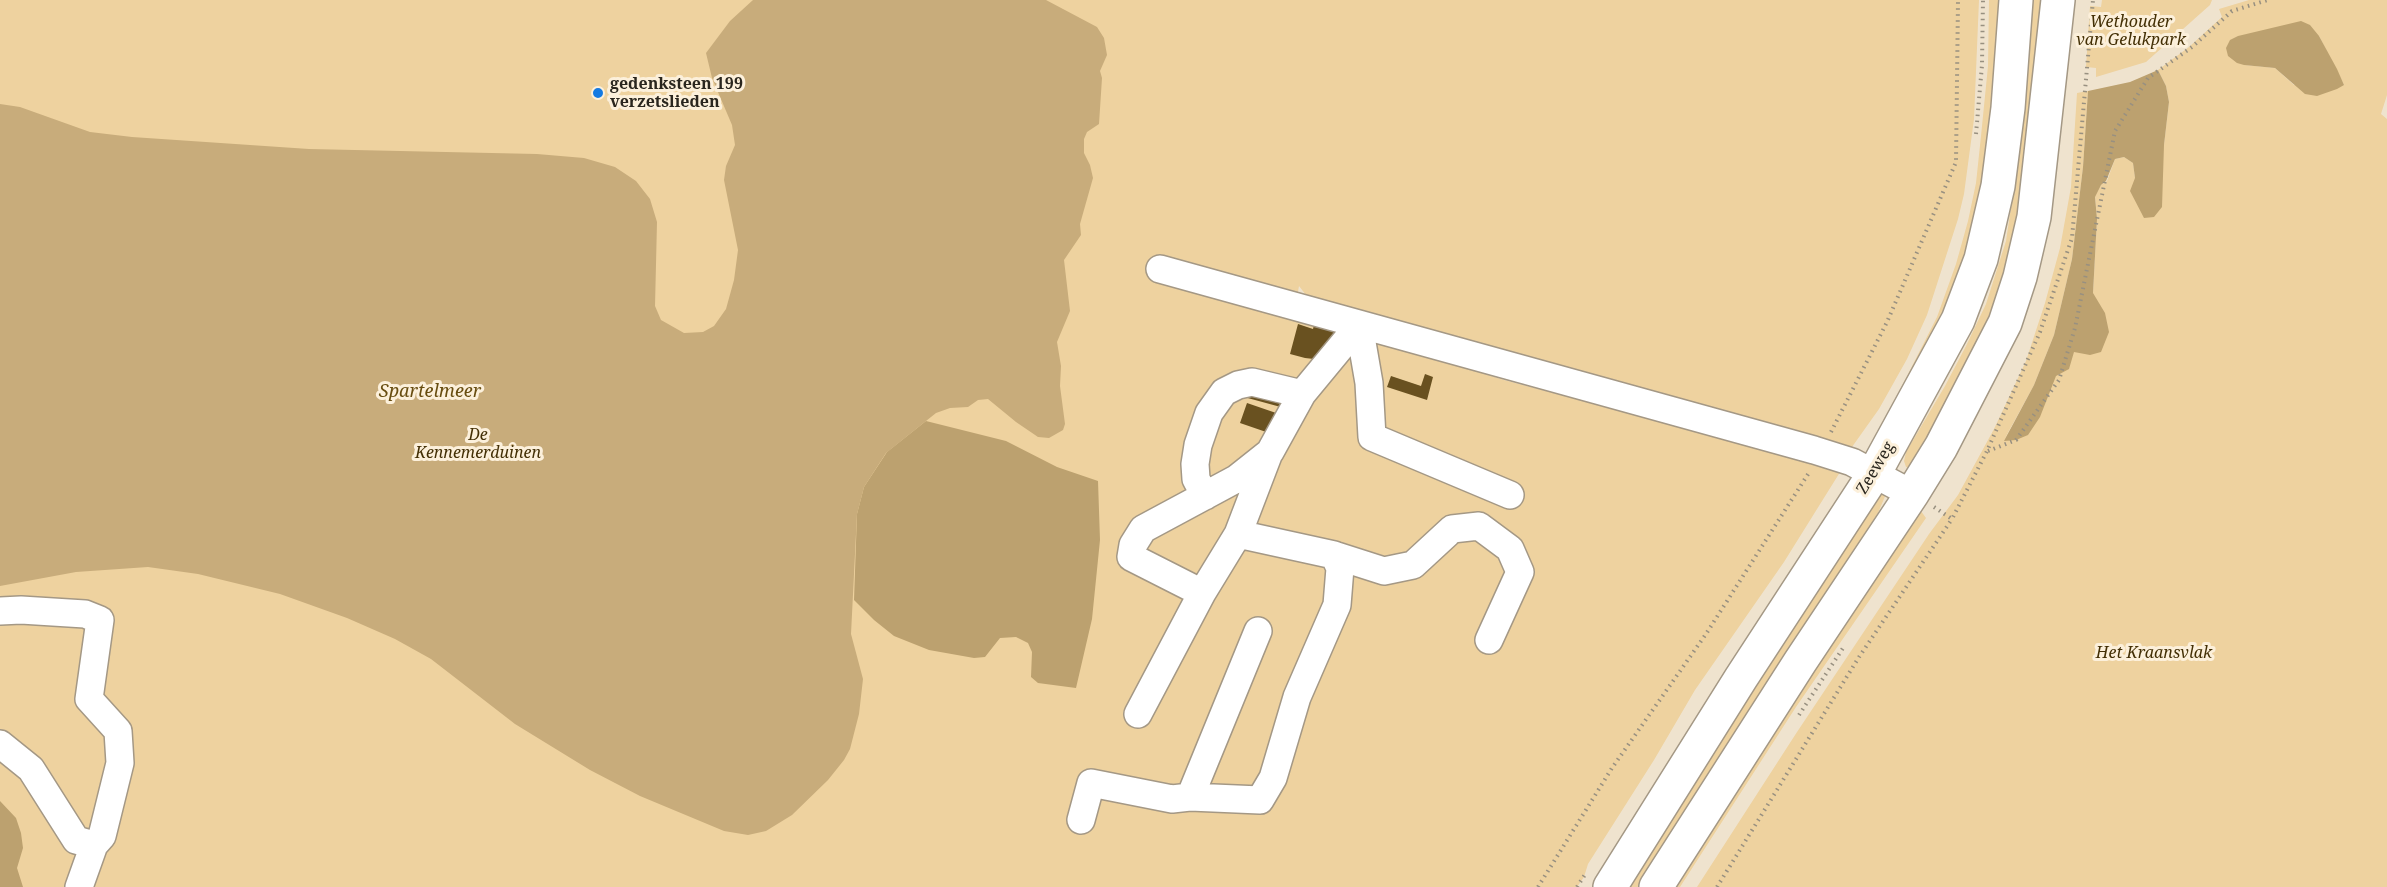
<!DOCTYPE html>
<html>
<head>
<meta charset="utf-8">
<style>
  body { margin:0 }
  canvas { display:block; background:#efe3ce }
</style>
</head>
<body>
<canvas width="2387" height="887"></canvas>
<script>
const g = document.querySelector('canvas').getContext('2d');
g.lineJoin = 'round';
function fill(path, color) {
  g.fillStyle = color;
  g.fill(path, 'evenodd');
}
function poly(rows) {
  const path = new Path2D();
  for (const r of rows) {
    path.moveTo(r[0], r[1]);
    for (let i = 2; i < r.length; i += 2) path.lineTo(r[i], r[i + 1]);
  }
  return path;
}
function trace(path, color, width, dash) {
  g.strokeStyle = color;
  g.lineWidth = width;
  g.lineCap = dash ? 'butt' : 'round';
  g.setLineDash(dash || []);
  g.stroke(path);
}
function write(font, color, halo, rows, align = 'center') {
  g.font = font + ' "Noto Serif",serif';
  g.lineWidth = 6;
  g.setLineDash([]);
  g.textBaseline = 'middle';
  g.strokeStyle = halo;
  g.fillStyle = color;
  for (const [text, x, y, turn = 0] of rows) {
    g.save();
    g.translate(x, y);
    g.rotate((+turn || 0) * Math.PI / 180);
    g.textAlign = isNaN(turn) ? turn : align;
    if (halo) g.strokeText(text, 0, 0);
    g.fillText(text, 0, 0);
    g.restore();
  }
}
fill(poly([
  [0,0,1979,0,1974,119,1964,194,1958,219,1927,315,1907,359,1879,409,1847,454,1326,321,1299,286,1294,314,1504,380,1842,469,1784,562,1695,690,1654,760,1588,864,1584,877,1577,887,0,887],
  [1989,0,2007,0,1969,272,1869,451,1937,317,1956,264,1968,221,1976,183,1981,136,1988,66],
  [2028,0,2046,0,2042,65,2003,311,1912,469,1906,467,1904,461,1906,452,1945,386,1966,346,1986,304,2006,241,2018,160,2026,72],
  [2102,0,2212,0,2210,5,2146,62,2096,77,2096,68,2086,67,2090,6,2101,7],
  [2249,0,2387,0,2387,95,2381,114,2387,119,2387,887,1697,887,1797,732,1929,534,1958,495,1994,429,2026,361,2045,303,2060,248,2071,187,2077,93,2088,91,2083,167,2072,259,2054,335,2034,385,2004,440,2093,293,2097,219,2095,196,2101,185,2107,181,2115,159,2124,157,2133,163,2135,178,2164,145,2169,102,2166,86,2158,70,2189,47,2222,17,2219,9],
  [2319,36,2344,85,2294,85,2275,68,2245,65],
  [1878,494,1886,494,1878,513,1642,887,1621,887],
  [1918,507,1926,518,1796,707,1680,887,1662,887]
]), '#eed29f');
fill(poly([
  [2301,21,2310,25,2319,36,2337,69,2344,85,2337,89,2317,96,2305,94,2275,68,2244,65,2237,63,2228,56,2226,48,2230,40,2238,36],
  [2158,70,2166,86,2169,102,2164,145,2162,207,2154,217,2144,218,2130,191,2135,178,2133,163,2124,157,2115,159,2106,181,2101,185,2095,197,2097,219,2093,293,2105,313,2109,332,2101,352,2090,355,2074,352,2069,369,2056,376,2040,417,2028,435,2016,440,2004,441,2034,385,2054,335,2072,259,2083,167,2088,91,2130,82],
  [926,421,1006,441,1057,467,1098,481,1100,540,1092,619,1076,688,1038,683,1031,677,1032,652,1028,643,1016,637,1000,638,985,657,974,658,929,650,894,636,874,620,854,600,857,514,864,487,887,452],
  [0,801,16,818,21,833,23,848,17,868,23,887,0,887]
]), '#bca16f');
fill(poly([
  [753,0,1046,0,1097,27,1104,38,1107,55,1100,71,1102,78,1099,124,1087,132,1084,139,1084,153,1090,165,1093,178,1080,224,1081,235,1064,260,1070,311,1057,342,1061,366,1060,386,1065,424,1063,430,1049,438,1038,437,1016,422,988,399,978,400,968,407,950,408,936,413,886,453,864,487,857,514,851,634,863,679,859,714,850,749,844,760,828,780,792,815,766,831,748,835,724,831,640,796,590,770,515,724,431,659,395,639,347,618,280,594,198,574,148,567,76,572,0,586,0,104,20,107,90,132,132,137,309,149,537,154,584,158,615,167,636,181,650,199,657,222,655,306,661,320,684,333,703,332,714,326,726,309,734,280,738,250,724,180,726,166,735,145,732,125,712,78,706,53,730,21]
]), '#c8ac7b');
fill(poly([
  [1298,324,1313,329,1314,325,1338,331,1322,359,1315,357,1314,359,1305,358,1290,354],
  [1425,374,1433,377,1427,400,1387,387,1391,376,1421,386],
  [1247,386,1292,398,1288,409,1244,397],
  [1247,403,1279,414,1272,434,1240,423]
]), '#695120');
const minor = poly([
  [1160,269,1814,450,1852,462,1912,494],
  [1205,496,1196,479,1195,464,1198,445,1209,413,1224,392,1238,385,1252,382,1302,394],
  [1334,555,1384,571,1413,565,1452,529,1479,526,1510,549,1520,572,1489,640],
  [1202,593,1238,534,1269,453],
  [0,611,21,610,85,614,100,620,89,699,118,731,120,763,102,836,94,845,79,887],
  [1138,714,1202,593,1131,557,1133,545,1143,529,1236,479,1270,452,1302,394,1359,325,1369,383,1372,437,1510,495],
  [0,744,31,769,76,840,94,845],
  [1190,797,1258,631],
  [1081,820,1091,783,1172,799,1190,797,1260,800,1273,778,1297,697,1337,605,1340,568,1334,555,1238,534]
]);
const major = poly([
  [1610,887,1741,678,1874,474,1958,320,1981,259,1998,186,2008,108,2016,0],
  [1656,887,1800,662,1912,494,1941,447,2005,323,2020,277,2034,217,2058,0]
]);
trace(minor, '#a49885', 30);
trace(major, '#a49885', 36);
trace(poly([
  [1976,134,1982,65,1983,0],
  [1831,432,1887,322,1956,162,1958,0],
  [1988,451,2016,440,2059,380,2075,328,2115,131,2148,78,2192,47,2232,11,2268,0],
  [1934,507,1952,519,1987,451,2040,332,2072,238,2093,0],
  [1799,715,1843,648],
  [1538,887,1612,768,1706,634,1810,471],
  [1577,887,1586,873],
  [1717,887,1859,657,1952,519]
]), '#989080', 4, [1.5, 4.5]);
trace(minor, '#fff', 27);
trace(major, '#fff', 33);
for (const [x, y, r, color] of [
  [598,93,6,"#147ae2"]
]) {
  const dot = new Path2D();
  dot.arc(x, y, r, 0, 2 * Math.PI);
  g.fillStyle = color;
  g.fill(dot);
  trace(dot, '#fcf0db', 2);
}
write('italic 16px', '#432f05', '#fcf0db', [
  ["Wethouder",2131,22],
  ["van Gelukpark",2131,40],
  ["De",478,435],
  ["Kennemerduinen",478,453],
  ["Het Kraansvlak",2154,653]
]);
write('bold 16px', '#2a261e', '#fcf0db', [
  ["gedenksteen 199",610,84],
  ["verzetslieden",610,102]
], 'left');
write('16px', '#2a261e', '#fcf0db', [
  ["Zeeweg",1876,468,-59]
]);
write('italic 18px', '#684d10', '#fcf0db', [
  ["Spartelmeer",430,392]
]);
</script>
</body>
</html>
